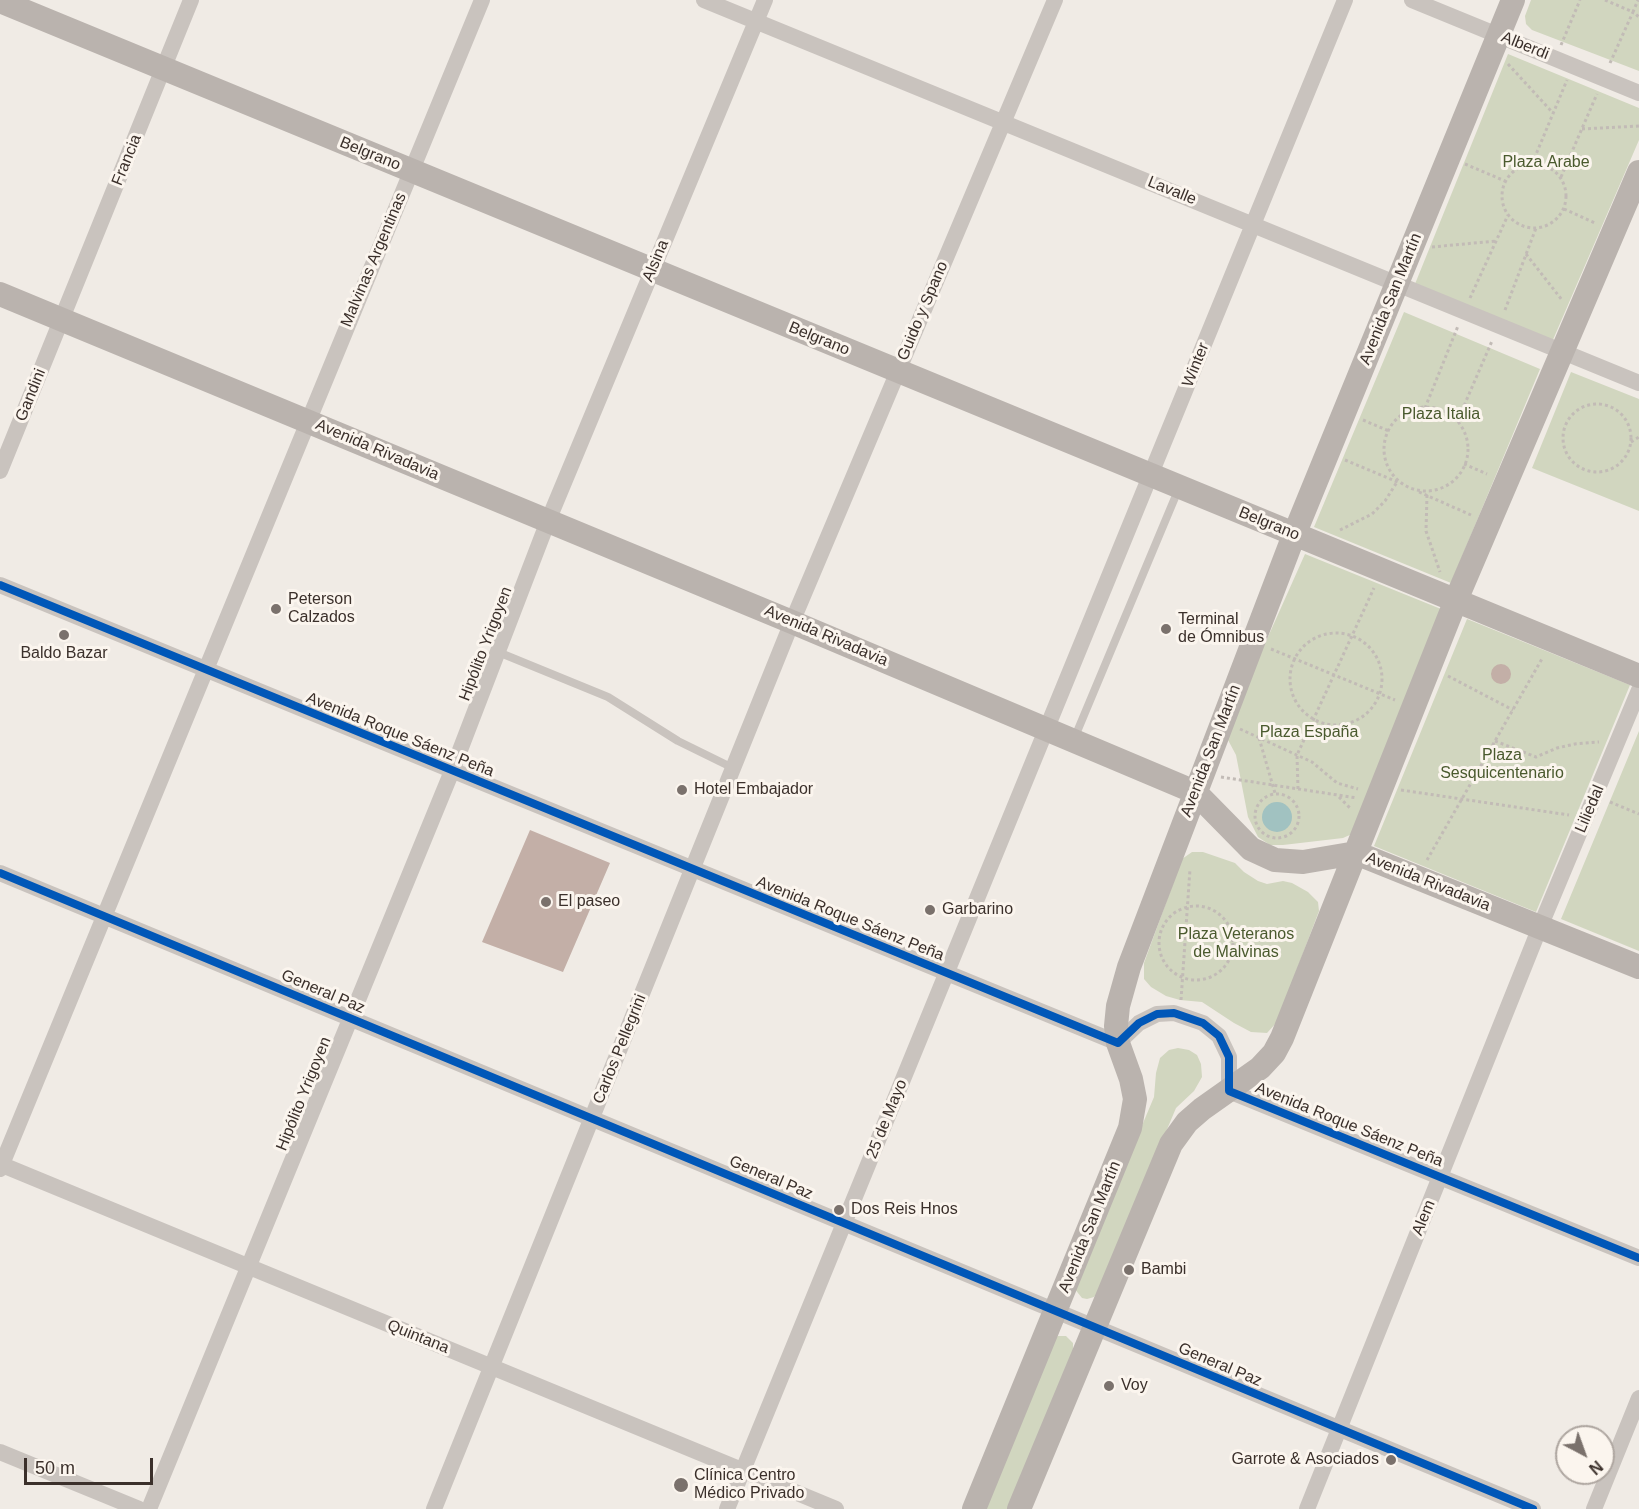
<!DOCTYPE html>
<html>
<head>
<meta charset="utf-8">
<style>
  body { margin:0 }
  #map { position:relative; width:1639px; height:1509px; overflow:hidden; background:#f0ebe5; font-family:Helvetica,sans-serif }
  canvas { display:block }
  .north { position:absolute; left:1555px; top:1425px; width:60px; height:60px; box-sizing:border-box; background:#fbf5ee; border:2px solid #aea6a0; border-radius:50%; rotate:139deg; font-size:16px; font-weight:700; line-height:24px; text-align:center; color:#3b302b }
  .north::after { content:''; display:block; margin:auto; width:21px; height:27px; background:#7a716c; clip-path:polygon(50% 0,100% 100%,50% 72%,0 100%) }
  .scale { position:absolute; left:24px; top:1458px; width:129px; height:27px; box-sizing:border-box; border:3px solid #3b302b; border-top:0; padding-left:8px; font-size:18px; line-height:21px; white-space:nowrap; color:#3b302b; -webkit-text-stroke:4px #fbf5ee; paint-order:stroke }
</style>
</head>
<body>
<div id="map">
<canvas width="1639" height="1509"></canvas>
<div class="north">N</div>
<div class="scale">50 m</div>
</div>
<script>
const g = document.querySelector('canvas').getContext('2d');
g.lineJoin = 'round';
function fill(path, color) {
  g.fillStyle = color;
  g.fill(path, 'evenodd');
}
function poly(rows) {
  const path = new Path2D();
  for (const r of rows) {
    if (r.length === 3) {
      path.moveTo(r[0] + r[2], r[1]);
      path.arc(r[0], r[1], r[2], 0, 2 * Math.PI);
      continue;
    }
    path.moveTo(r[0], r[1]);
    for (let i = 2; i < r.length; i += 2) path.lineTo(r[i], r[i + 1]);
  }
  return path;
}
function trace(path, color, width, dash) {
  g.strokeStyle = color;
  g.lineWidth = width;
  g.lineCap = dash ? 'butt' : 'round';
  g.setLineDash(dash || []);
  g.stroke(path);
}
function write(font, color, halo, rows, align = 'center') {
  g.font = font + ' Helvetica,sans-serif';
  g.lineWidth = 6;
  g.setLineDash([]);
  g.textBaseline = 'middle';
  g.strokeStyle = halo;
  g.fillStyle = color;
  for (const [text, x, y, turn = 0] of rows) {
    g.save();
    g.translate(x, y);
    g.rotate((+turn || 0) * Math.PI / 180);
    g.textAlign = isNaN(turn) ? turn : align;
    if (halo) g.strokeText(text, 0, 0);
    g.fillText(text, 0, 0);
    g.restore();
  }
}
fill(poly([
  [1531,0,1639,0,1639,71,1532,30,1526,24,1525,16],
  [1508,54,1639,108,1639,140,1552,342,1415,284],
  [1404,312,1540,369,1451,583,1314,527],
  [1571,372,1639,399,1639,511,1532,468],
  [1305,554,1441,609,1352,834,1343,838,1283,845,1270,845,1258,837,1248,817,1236,755,1228,740,1226,731],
  [1467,619,1630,685,1536,912,1374,846],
  [1639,731,1639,951,1561,919],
  [1192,852,1203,852,1235,863,1244,872,1258,881,1267,884,1283,881,1292,883,1308,892,1318,902,1319,911,1277,1022,1267,1033,1251,1032,1234,1023,1202,1002,1180,1000,1166,996,1151,987,1144,979,1144,963,1182,859],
  [1178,1048,1189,1050,1197,1055,1201,1064,1202,1077,1194,1091,1176,1108,1099,1291,1094,1297,1087,1299,1082,1298,1074,1288,1077,1280,1154,1097,1156,1073,1160,1058,1169,1050],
  [1058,1336,1066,1336,1073,1343,1073,1352,1010,1509,982,1509,1051,1341]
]), '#d1d6bf');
fill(poly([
  [1277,817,15]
]), '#a1c2c1');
fill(poly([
  [1501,674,10],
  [530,830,610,863,563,972,482,942]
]), '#c3afa7');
trace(poly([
  [1605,0,1633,12,1638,0],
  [1561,45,1580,0],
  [1610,63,1633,12,1639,17],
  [1508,64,1553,113],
  [1582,129,1639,126],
  [1534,196,32],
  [1465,164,1505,181],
  [1532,164,1567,80],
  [1561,177,1597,94],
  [1564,209,1595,223],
  [1432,247,1496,241],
  [1526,254,1562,300],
  [1470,298,1508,215],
  [1505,310,1536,228],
  [1597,438,34],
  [1426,449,42],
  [1425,408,1458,326],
  [1363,420,1389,431],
  [1457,422,1492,341],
  [1631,442,1639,437],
  [1345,460,1400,483],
  [1464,464,1487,474],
  [1419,492,1471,515],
  [1427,495,1426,531,1440,572],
  [1340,530,1372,514,1385,501,1397,482],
  [1336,679,46],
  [1271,649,1395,700],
  [1448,676,1513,710],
  [1240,729,1312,762,1337,783,1358,789],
  [1259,738,1275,793],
  [1495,741,1536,757,1557,748,1575,744,1599,742],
  [1221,777,1357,798],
  [1298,789,1297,755,1374,588],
  [1401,790,1569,815],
  [1277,816,22],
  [1339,797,1351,809],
  [1610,802,1639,814],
  [1427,860,1543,657],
  [1196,943,37],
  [1181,1000,1190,869]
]), '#c2bbb6', 3, [3, 3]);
trace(poly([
  [498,652,608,697,678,741,733,768],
  [1074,739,1179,488]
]), '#c9c3be', 8);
trace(poly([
  [704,0,1639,383],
  [1412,0,1639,93],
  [0,471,191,0],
  [0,585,1118,1043,1139,1023,1157,1014,1174,1013,1203,1023,1219,1036,1229,1057,1229,1091,1639,1258],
  [0,873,1533,1509],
  [0,1164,836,1509],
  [0,1169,482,0],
  [0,1452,139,1509],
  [149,1509,452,771,548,521,765,0],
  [434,1509,792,622,1055,0],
  [727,1509,1345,0],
  [1307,1509,1540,927,1639,690],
  [1594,1509,1639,1398]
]), '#c9c3be', 16);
trace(poly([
  [0,1,1639,676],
  [0,294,792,622,1195,792,1251,849,1275,860,1303,862,1356,853,1639,967],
  [974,1509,1130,1128,1135,1099,1131,1079,1118,1043,1116,1026,1118,1006,1129,967,1294,535,1513,0],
  [1019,1509,1171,1144,1187,1122,1202,1109,1260,1068,1274,1053,1282,1038,1456,600,1639,172]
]), '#bab3ae', 24);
trace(poly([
  [0,585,1118,1043,1139,1023,1157,1014,1174,1013,1203,1023,1219,1036,1229,1057,1229,1091,1639,1258],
  [0,873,1533,1509]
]), '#0057b8', 8);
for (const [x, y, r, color] of [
  [276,609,6,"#7a716c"],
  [1166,629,6,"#7a716c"],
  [64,635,6,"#7a716c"],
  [682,790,6,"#7a716c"],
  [546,902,6,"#7a716c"],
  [930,910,6,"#7a716c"],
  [839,1210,6,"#7a716c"],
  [1129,1270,6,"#7a716c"],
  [1109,1386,6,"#7a716c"],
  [1391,1460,6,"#7a716c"],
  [681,1485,8,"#7a716c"]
]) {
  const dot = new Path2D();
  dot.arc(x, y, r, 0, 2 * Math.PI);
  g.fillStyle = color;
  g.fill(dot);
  trace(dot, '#fbf5ee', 2);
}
write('16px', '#3b302b', '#fbf5ee', [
  ["Alberdi",1525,46,22],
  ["Belgrano",370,154,22],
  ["Francia",127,160,-68],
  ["Lavalle",1172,191,22],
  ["Malvinas Argentinas",374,260,-67],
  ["Alsina",656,261,-67],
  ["Avenida San Martín",1391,299,-68],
  ["Guido y Spano",923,311,-67],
  ["Belgrano",819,339,22],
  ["Winter",1196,365,-68],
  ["Gandini",31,395,-68],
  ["Avenida Rivadavia",377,450,23],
  ["Belgrano",1269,524,22],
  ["Avenida Rivadavia",826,636,23],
  ["Hipólito Yrigoyen",486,644,-69],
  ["Avenida Roque Sáenz Peña",400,735,22],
  ["Avenida San Martín",1211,751,-69],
  ["Liliedal",1590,809,-67],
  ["Avenida Rivadavia",1428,882,22],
  ["Avenida Roque Sáenz Peña",850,919,22],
  ["General Paz",323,992,23],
  ["Carlos Pellegrini",620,1049,-68],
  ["Hipólito Yrigoyen",304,1094,-68],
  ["25 de Mayo",887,1119,-68],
  ["Avenida Roque Sáenz Peña",1349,1125,22],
  ["General Paz",771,1178,23],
  ["Alem",1424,1218,-68],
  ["Avenida San Martín",1090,1227,-68],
  ["Quintana",418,1337,22],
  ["General Paz",1220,1365,23]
]);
write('16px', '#4a5a2e', '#fbf5ee', [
  ["Plaza Arabe",1546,163],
  ["Plaza Italia",1441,415],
  ["Plaza España",1309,733],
  ["Plaza",1502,756],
  ["Sesquicentenario",1502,774],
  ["Plaza Veteranos",1236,935],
  ["de Malvinas",1236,953]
]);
write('16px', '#3b302b', '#fbf5ee', [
  ["Peterson",288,600],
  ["Calzados",288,618],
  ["Terminal",1178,620],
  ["de Ómnibus",1178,638],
  ["Baldo Bazar",64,654,"center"],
  ["Hotel Embajador",694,790],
  ["El paseo",558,902],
  ["Garbarino",942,910],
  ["Dos Reis Hnos",851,1210],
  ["Bambi",1141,1270],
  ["Voy",1121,1386],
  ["Garrote & Asociados",1379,1460,"right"],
  ["Clínica Centro",694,1476],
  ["Médico Privado",694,1494]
], 'left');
</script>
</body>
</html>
